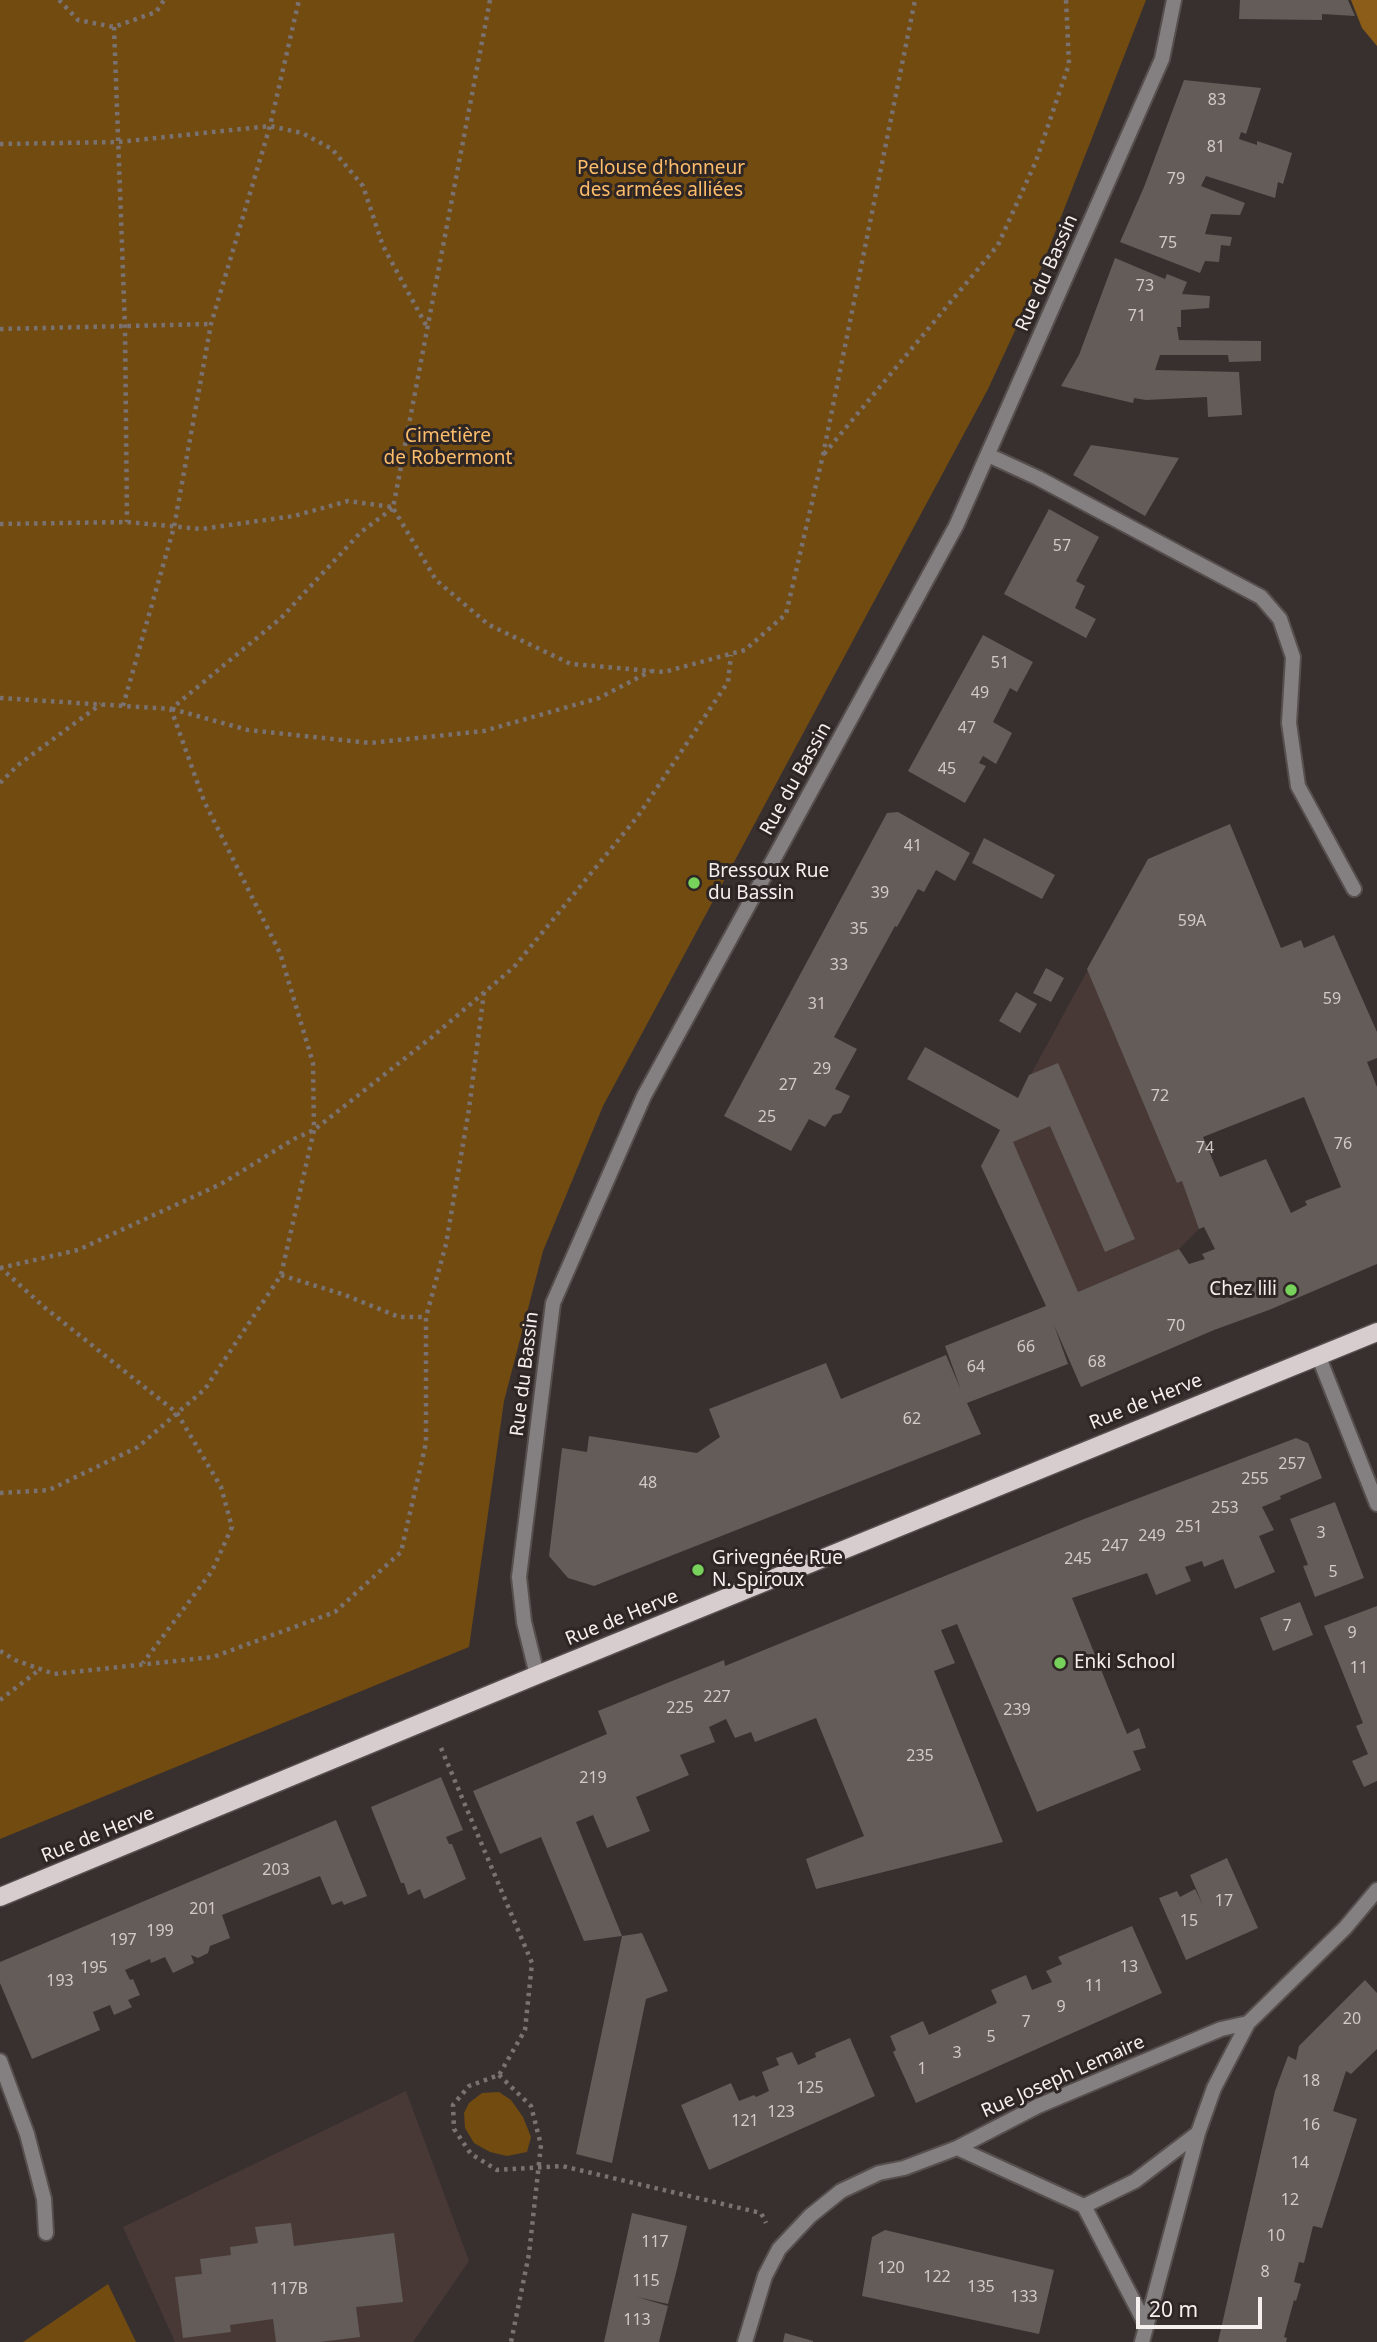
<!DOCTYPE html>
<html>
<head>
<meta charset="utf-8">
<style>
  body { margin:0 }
  #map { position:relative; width:1377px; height:2342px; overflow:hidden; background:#38302f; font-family:"Noto Sans",sans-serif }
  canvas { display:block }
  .scale { position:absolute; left:1136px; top:2297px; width:126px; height:32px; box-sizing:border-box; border:4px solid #f5efee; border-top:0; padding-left:9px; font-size:21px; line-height:24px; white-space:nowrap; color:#f5efee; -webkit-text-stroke:5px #2e2625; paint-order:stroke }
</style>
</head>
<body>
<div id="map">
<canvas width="1377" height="2342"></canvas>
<div class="scale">20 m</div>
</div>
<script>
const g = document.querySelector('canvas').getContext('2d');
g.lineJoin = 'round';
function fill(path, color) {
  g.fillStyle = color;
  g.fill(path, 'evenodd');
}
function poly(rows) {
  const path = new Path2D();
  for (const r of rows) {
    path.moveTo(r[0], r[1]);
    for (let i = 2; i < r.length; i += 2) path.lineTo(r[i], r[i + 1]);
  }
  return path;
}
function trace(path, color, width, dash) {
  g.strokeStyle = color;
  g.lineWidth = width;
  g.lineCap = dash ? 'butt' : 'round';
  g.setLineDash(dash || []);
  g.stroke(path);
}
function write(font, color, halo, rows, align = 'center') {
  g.font = font + ' "Noto Sans",sans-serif';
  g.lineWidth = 6;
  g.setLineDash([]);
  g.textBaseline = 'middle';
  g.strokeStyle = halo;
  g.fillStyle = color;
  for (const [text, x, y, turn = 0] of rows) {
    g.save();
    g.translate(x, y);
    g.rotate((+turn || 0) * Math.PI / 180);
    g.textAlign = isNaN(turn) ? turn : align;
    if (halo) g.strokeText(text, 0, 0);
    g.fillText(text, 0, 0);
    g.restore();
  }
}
fill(poly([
  [1110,929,1229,1214,1199,1229,1179,1249,1046,1306,981,1166],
  [406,2091,469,2261,413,2342,175,2342,123,2227]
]), '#483937');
fill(poly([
  [0,0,1146,0,1025,309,988,389,603,1106,543,1251,504,1401,469,1647,0,1839],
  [499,2092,511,2100,523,2117,531,2137,527,2152,507,2156,490,2152,474,2143,465,2128,464,2113,469,2103,482,2093],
  [108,2284,136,2342,23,2342]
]), '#724b11');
fill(poly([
  [1351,0,1377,0,1377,46,1362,28]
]), '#8b5d19');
fill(poly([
  [1240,0,1348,0,1355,16,1322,14,1322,20,1239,19],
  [1184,80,1261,88,1246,134,1241,132,1239,139,1257,145,1257,141,1292,153,1283,184,1278,182,1275,198,1206,176,1201,186,1245,203,1240,215,1211,214,1205,234,1232,237,1230,246,1221,245,1219,262,1205,261,1200,273,1120,242,1144,187],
  [1115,258,1165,279,1167,274,1187,282,1182,294,1210,296,1209,308,1181,310,1181,327,1177,327,1179,340,1261,341,1261,361,1229,362,1228,355,1160,355,1155,370,1239,372,1242,415,1208,417,1207,397,1146,400,1134,398,1133,403,1061,386,1079,355],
  [1091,445,1179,458,1145,516,1073,475],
  [1049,509,1099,537,1076,581,1085,586,1075,608,1096,619,1086,638,1004,594],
  [983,635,1033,662,1017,692,1010,688,993,722,1012,733,996,764,983,756,979,763,986,766,965,803,908,771],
  [898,812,970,853,955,881,936,870,924,892,918,889,897,927,895,926,834,1037,857,1049,835,1089,850,1096,841,1113,833,1115,825,1127,809,1119,791,1151,724,1116,887,813],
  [1230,824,1281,948,1301,940,1304,948,1334,935,1377,1032,1377,1058,1367,1062,1377,1087,1377,1264,1269,1310,1214,1330,1081,1387,1054,1325,1068,1364,967,1403,981,1434,594,1586,568,1578,549,1556,562,1448,587,1452,589,1436,697,1453,720,1437,709,1409,826,1363,841,1399,946,1355,961,1390,945,1346,1046,1306,981,1166,1000,1130,907,1079,925,1047,1018,1098,1029,1075,1058,1063,1135,1239,1105,1252,1050,1126,1013,1142,1078,1292,1179,1249,1189,1264,1205,1259,1202,1254,1215,1249,1204,1227,1199,1229,1182,1181,1177,1183,1087,969,1148,859],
  [1304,1097,1341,1187,1305,1201,1307,1205,1291,1213,1266,1159,1220,1177,1203,1137],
  [984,838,1055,875,1042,899,972,863],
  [1046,968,1064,978,1051,1002,1033,993],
  [1016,992,1037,1004,1020,1033,999,1021],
  [1296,1438,1308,1443,1322,1478,1280,1496,1281,1499,1262,1507,1274,1530,1259,1536,1275,1572,1235,1589,1223,1559,1204,1567,1202,1561,1185,1567,1191,1581,1156,1595,1147,1573,1072,1598,1127,1734,1139,1728,1146,1748,1133,1751,1141,1770,1037,1812,957,1624,941,1630,955,1663,934,1671,1003,1842,816,1889,806,1859,864,1836,816,1718,755,1742,751,1732,735,1738,726,1719,709,1727,715,1742,680,1755,689,1775,636,1797,650,1831,607,1848,593,1815,576,1822,622,1936,584,1941,541,1837,500,1854,473,1791,607,1734,598,1711,724,1660,725,1666,1084,1519],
  [1335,1502,1364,1578,1315,1597,1303,1566,1308,1565,1290,1519],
  [1300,1602,1313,1635,1273,1651,1260,1618],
  [1377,1606,1377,1781,1364,1787,1352,1761,1368,1754,1356,1726,1363,1723,1324,1626],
  [441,1777,463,1830,446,1837,449,1844,452,1844,466,1879,424,1899,420,1889,408,1895,404,1883,401,1883,371,1807],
  [336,1820,367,1896,344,1905,342,1901,332,1905,320,1876,222,1915,230,1938,210,1946,208,1953,198,1958,191,1955,194,1963,173,1973,165,1957,151,1963,150,1959,125,1970,130,1980,133,1979,140,1995,128,2000,132,2007,114,2015,110,2005,93,2012,100,2030,32,2059,0,1983,0,1962],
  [1227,1858,1258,1928,1186,1960,1159,1898,1177,1891,1180,1897,1195,1889,1203,1905,1190,1875],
  [1132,1926,1162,1993,916,2103,893,2052,896,2050,890,2036,923,2021,929,2035,997,2003,991,1990,1026,1975,1032,1990,1052,1982,1046,1971,1062,1964,1058,1957],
  [642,1933,668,1991,646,1999,612,2163,576,2154,622,1936],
  [1365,1980,1377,1993,1377,2049,1351,2074,1346,2071,1333,2111,1357,2119,1322,2228,1313,2226,1304,2263,1299,2262,1294,2282,1301,2284,1296,2301,1294,2300,1284,2337,1287,2338,1286,2342,1218,2342,1275,2091,1288,2056,1296,2060,1299,2046],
  [850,2038,875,2096,709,2170,681,2105,731,2083,739,2101,754,2095,756,2097,769,2091,762,2072,779,2065,776,2058,792,2052,798,2065,816,2057,815,2053],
  [632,2213,687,2226,677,2269,668,2304,637,2297,668,2306,659,2342,604,2342],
  [291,2223,294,2246,394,2233,403,2302,356,2307,360,2337,320,2342,276,2342,273,2319,230,2325,231,2332,183,2338,175,2277,202,2274,200,2259,231,2255,230,2247,258,2243,255,2227],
  [885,2230,1054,2270,1039,2334,862,2296,872,2237],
  [785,2333,813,2341,813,2342,783,2342]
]), '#645c58');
const lane = poly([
  [988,455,1038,478,1261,597,1280,619,1293,657,1289,723,1298,786,1354,889],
  [0,2061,27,2134,44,2199,46,2233]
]);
const street = poly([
  [1318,1355,1377,1504],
  [537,1675,524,1622,519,1577,553,1303,644,1096,956,526,1162,59,1174,0],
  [957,2148,1084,2206,1135,2181,1198,2133,1214,2088,1248,2023,1345,1928,1377,1890],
  [1084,2206,1146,2325],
  [745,2342,765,2276,779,2249,810,2216,841,2191,879,2173,904,2168,957,2148,1038,2106,1221,2029,1248,2023],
  [1142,2342,1198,2133]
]);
const primary = poly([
  [0,1897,537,1675,1377,1332]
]);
trace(lane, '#564f4e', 18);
trace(street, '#564f4e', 18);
trace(primary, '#564f4e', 21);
trace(poly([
  [59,0,78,20,114,27,156,12,164,0],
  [490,0,393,508,436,580,489,625,571,664,664,672,745,650,786,614,823,455,915,0],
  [114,27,125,327,127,522],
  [0,144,118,142,270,126,302,133,332,149,363,186,383,246,427,327],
  [0,329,211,324],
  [824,454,998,245,1036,161,1069,64,1066,0],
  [0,524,127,522,201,529,294,516,348,501,392,507],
  [0,698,171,709,281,618,361,532,393,508],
  [123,706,174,527,211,324,270,126,299,0],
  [172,709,248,730,370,743,484,731,599,698,651,671],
  [0,783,18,765,101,704],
  [0,1267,44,1307,177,1413,221,1487,232,1527,212,1571,143,1663],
  [0,1268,78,1250,221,1184,294,1139,314,1130,432,1037,514,967,638,816,728,682,731,655],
  [281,1275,345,1295,399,1317,426,1317],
  [0,1493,49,1490,138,1447,205,1389,281,1275,314,1130,313,1063,280,953,204,801,171,709],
  [0,1651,15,1660,54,1674,213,1657,335,1612,401,1552,426,1443,426,1317,446,1244,469,1109,484,992],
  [0,1700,39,1670],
  [441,1748,532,1963,525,2030,499,2075,469,2086,453,2105,454,2129,471,2154,497,2170,562,2166,761,2213,766,2223],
  [499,2075,531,2106,541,2145,529,2254,511,2342]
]), '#7a7271', 4.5, [3.5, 5]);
trace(lane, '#848081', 14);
trace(street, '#848081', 14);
trace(primary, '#d7cdcf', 18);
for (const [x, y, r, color] of [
  [694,883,7,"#76d25a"],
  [1291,1290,7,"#76d25a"],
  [698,1570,7,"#76d25a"],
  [1060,1663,7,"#76d25a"]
]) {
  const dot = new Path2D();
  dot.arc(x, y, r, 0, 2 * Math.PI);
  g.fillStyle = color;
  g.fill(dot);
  trace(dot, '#2e2625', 2.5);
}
write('16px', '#d1cac8', null, [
  ["83",1217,100],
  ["81",1216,147],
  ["79",1176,179],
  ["75",1168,243],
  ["73",1145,286],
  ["71",1137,316],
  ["57",1062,546],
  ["51",1000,663],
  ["49",980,693],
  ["47",967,728],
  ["45",947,769],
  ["41",913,846],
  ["39",880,893],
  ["59A",1192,921],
  ["35",859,929],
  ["33",839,965],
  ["59",1332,999],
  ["31",817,1004],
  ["29",822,1069],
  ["27",788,1085],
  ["72",1160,1096],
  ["25",767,1117],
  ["76",1343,1144],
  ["74",1205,1148],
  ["70",1176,1326],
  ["66",1026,1347],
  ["68",1097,1362],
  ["64",976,1367],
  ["62",912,1419],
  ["257",1292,1464],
  ["255",1255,1479],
  ["48",648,1483],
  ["253",1225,1508],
  ["251",1189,1527],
  ["3",1321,1533],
  ["249",1152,1536],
  ["247",1115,1546],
  ["245",1078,1559],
  ["5",1333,1572],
  ["7",1287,1626],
  ["9",1352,1633],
  ["11",1359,1668],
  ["227",717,1697],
  ["225",680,1708],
  ["239",1017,1710],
  ["235",920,1756],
  ["219",593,1778],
  ["203",276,1870],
  ["17",1224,1901],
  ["201",203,1909],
  ["15",1189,1921],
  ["199",160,1931],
  ["197",123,1940],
  ["13",1129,1967],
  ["195",94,1968],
  ["193",60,1981],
  ["11",1094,1986],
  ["9",1061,2007],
  ["20",1352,2019],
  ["7",1026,2022],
  ["5",991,2037],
  ["3",957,2053],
  ["1",922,2069],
  ["18",1311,2081],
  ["125",810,2088],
  ["123",781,2112],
  ["121",745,2121],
  ["16",1311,2125],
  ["14",1300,2163],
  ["12",1290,2200],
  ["10",1276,2236],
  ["117",655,2242],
  ["120",891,2268],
  ["8",1265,2272],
  ["122",937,2277],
  ["115",646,2281],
  ["135",981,2287],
  ["117B",289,2289],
  ["133",1024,2297],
  ["113",637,2320]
]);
write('19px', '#fdbd6a', '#2e2625', [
  ["Pelouse d'honneur",661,169],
  ["des armées alliées",661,191],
  ["Cimetière",448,437],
  ["de Robermont",448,459]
]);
write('19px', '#f5efee', '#2e2625', [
  ["Rue du Bassin",1047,273,-66],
  ["Rue du Bassin",796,779,-61],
  ["Rue du Bassin",525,1374,-83],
  ["Rue de Herve",1146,1402,-22],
  ["Rue de Herve",622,1618,-22],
  ["Rue de Herve",98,1835,-22],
  ["Rue Joseph Lemaire",1063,2077,-24]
]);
write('19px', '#f5efee', '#2e2625', [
  ["Bressoux Rue",708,872],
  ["du Bassin",708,894],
  ["Chez lili",1277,1290,"right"],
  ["Grivegnée Rue",712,1559],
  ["N. Spiroux",712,1581],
  ["Enki School",1074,1663]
], 'left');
</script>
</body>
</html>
